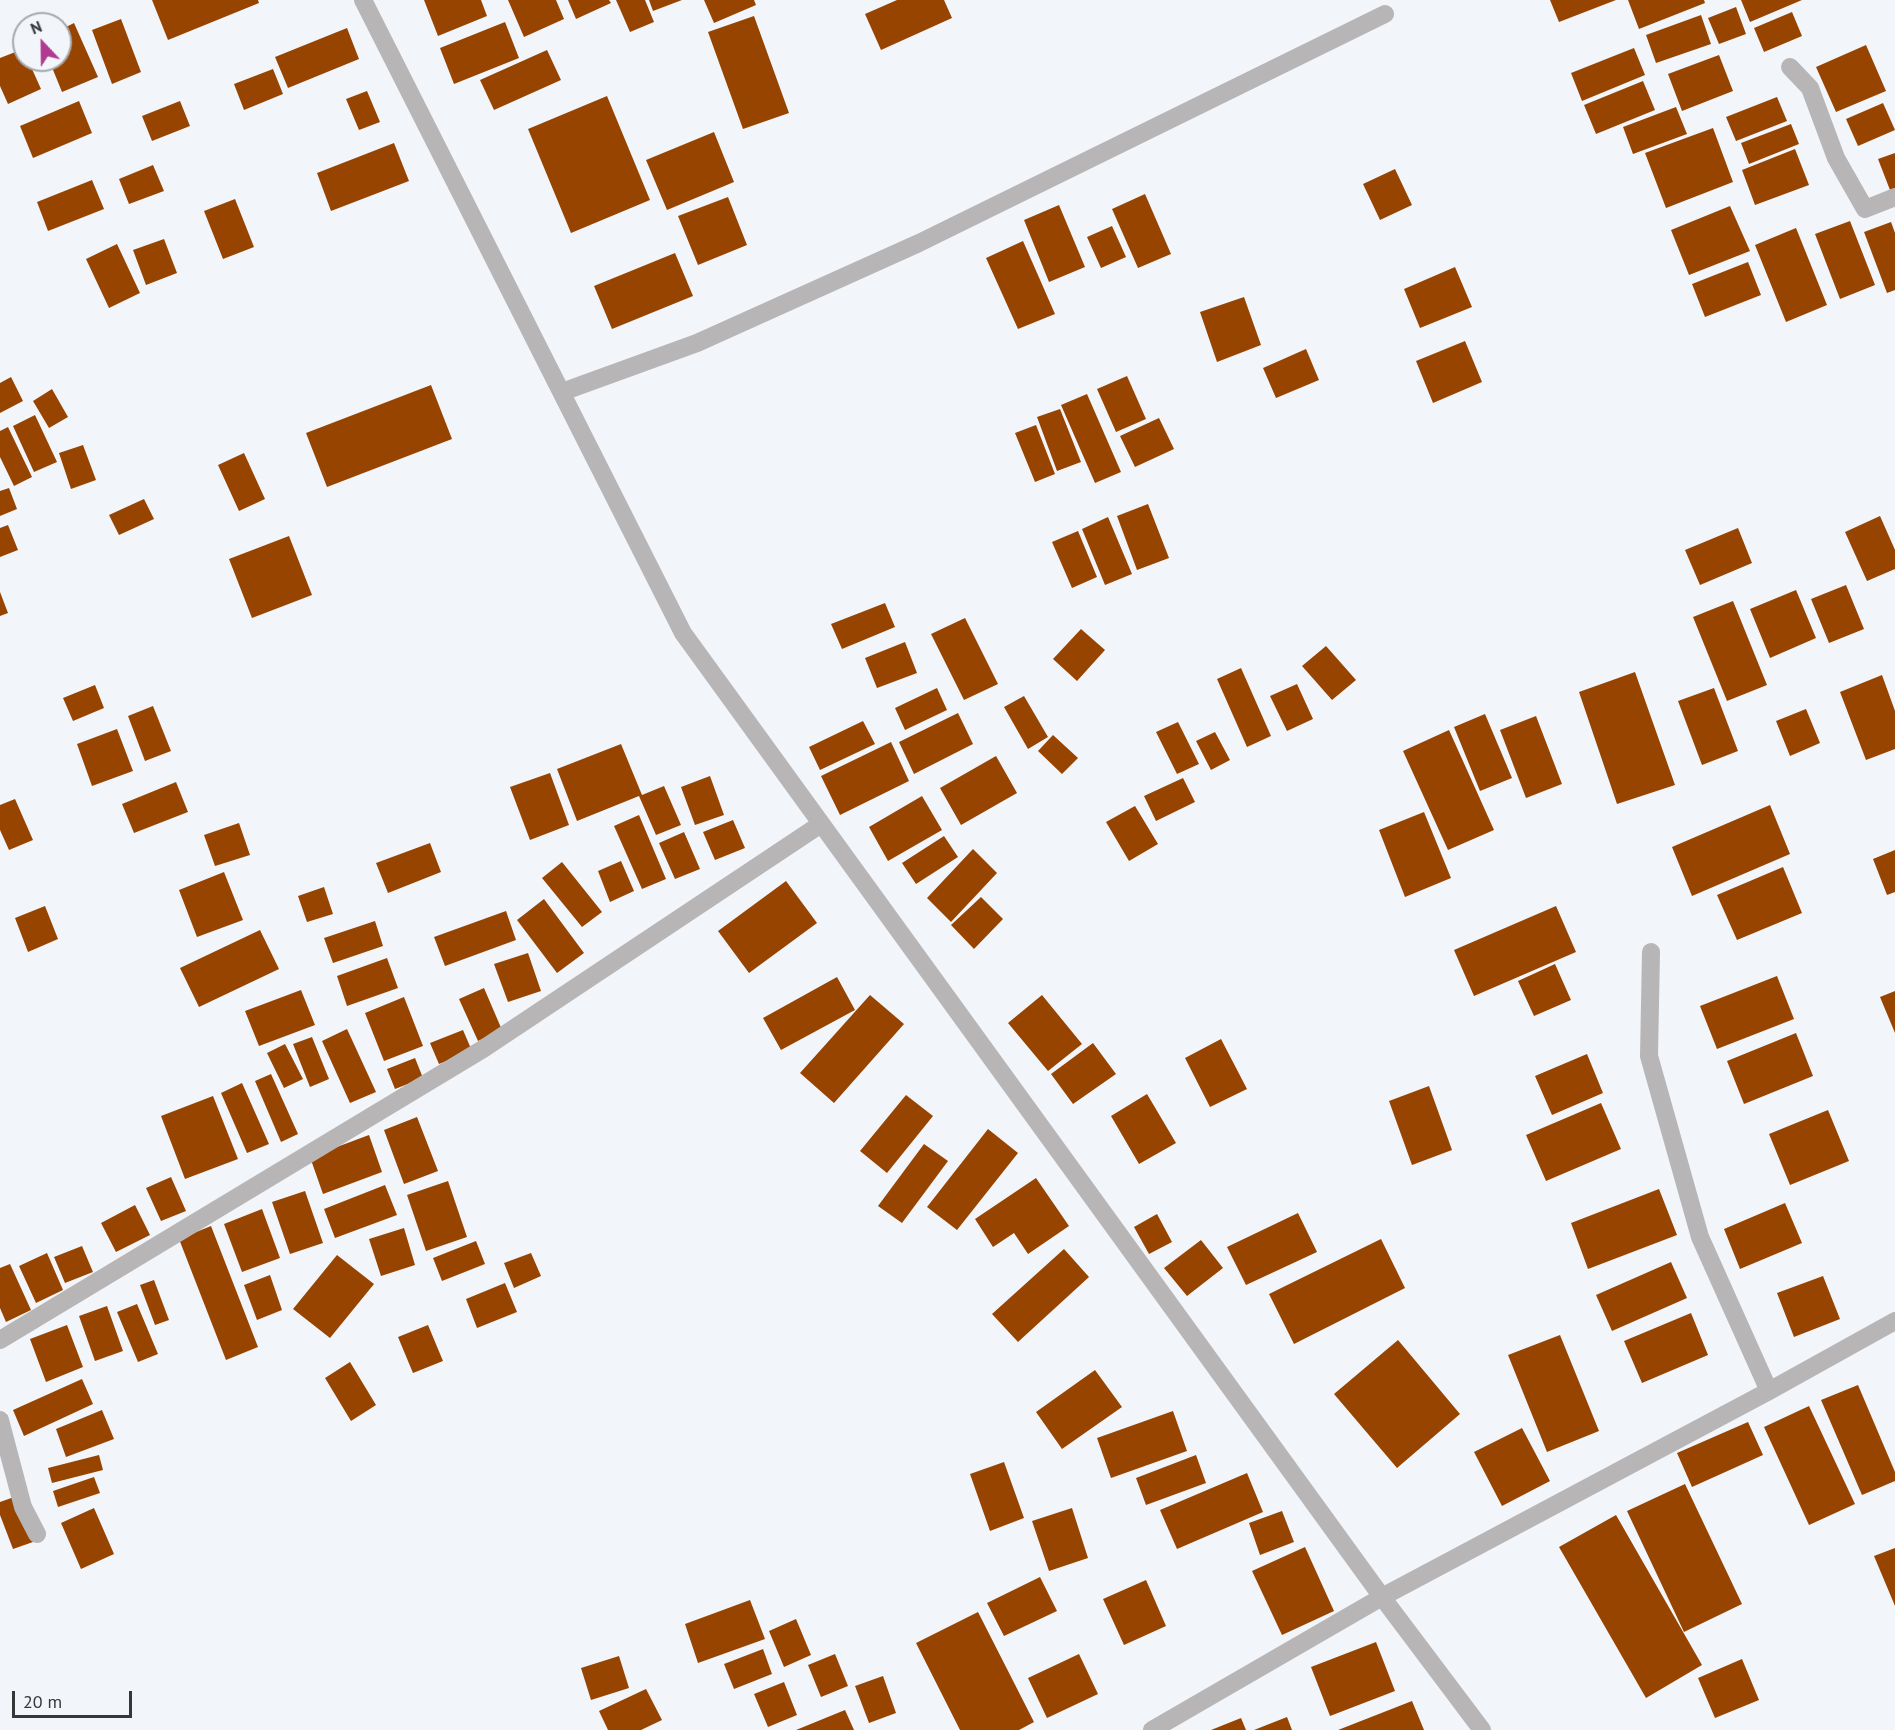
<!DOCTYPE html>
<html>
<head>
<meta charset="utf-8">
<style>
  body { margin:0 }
  #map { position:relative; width:1895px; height:1730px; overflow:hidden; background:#f2f5f9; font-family:"PT Sans",sans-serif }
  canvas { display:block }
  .north { position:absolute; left:12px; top:12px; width:60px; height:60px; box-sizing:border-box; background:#f2f5f9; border:2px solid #a7a9ac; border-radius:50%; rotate:338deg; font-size:16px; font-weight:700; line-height:24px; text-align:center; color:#363739 }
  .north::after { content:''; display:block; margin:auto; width:21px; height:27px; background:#b13a90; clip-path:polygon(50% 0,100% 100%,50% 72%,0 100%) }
  .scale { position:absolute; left:12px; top:1691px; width:120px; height:27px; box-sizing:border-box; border:3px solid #363739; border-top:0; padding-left:8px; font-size:18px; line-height:21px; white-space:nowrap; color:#363739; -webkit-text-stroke:4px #f2f5f9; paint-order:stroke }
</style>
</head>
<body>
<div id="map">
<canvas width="1895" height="1730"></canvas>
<div class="north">N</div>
<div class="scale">20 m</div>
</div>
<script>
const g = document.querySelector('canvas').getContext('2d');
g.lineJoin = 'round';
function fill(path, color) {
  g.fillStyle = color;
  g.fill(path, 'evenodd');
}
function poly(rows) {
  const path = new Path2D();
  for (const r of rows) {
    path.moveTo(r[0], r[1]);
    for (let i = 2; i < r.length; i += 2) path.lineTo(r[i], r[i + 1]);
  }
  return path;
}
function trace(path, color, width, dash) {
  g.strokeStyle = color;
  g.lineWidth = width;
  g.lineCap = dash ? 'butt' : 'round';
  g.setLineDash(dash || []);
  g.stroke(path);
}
fill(poly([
  [152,0,258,0,259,3,168,40],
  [424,0,481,0,487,16,438,36],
  [508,0,556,0,564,19,524,37],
  [568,0,609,0,611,3,576,19],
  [616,0,645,0,654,22,630,32],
  [649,0,682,0,653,11],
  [704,0,754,0,756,5,714,23],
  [897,0,944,0,952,18,881,50,865,14],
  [1550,0,1616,0,1559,22],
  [1628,0,1704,0,1705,3,1639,29],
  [1741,0,1802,0,1750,22],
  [1736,7,1746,34,1719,44,1708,18],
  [1792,12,1802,36,1764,52,1754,28],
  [1701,15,1711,44,1656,63,1646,35],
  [754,16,789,113,743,129,708,32],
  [121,19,141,72,112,84,92,30],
  [505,22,519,58,454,84,440,48],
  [74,23,98,77,62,92,49,60,60,60,60,30],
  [347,28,359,59,288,88,275,57],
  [1866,45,1886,91,1836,112,1816,67],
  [1634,48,1645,75,1582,101,1571,73],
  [23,49,24,60,28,60,41,89,8,104,0,86,0,58],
  [547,50,561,80,494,110,480,80],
  [1719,55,1733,91,1682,111,1668,74],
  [273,69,283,94,244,110,234,84],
  [1643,81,1655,110,1596,134,1584,105],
  [367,91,380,122,359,130,346,99],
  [607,96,650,200,571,233,528,129],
  [1777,97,1787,121,1736,141,1726,117],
  [79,101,92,133,33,158,20,126],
  [180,101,190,126,152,141,142,116],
  [1883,103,1895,130,1858,146,1846,119],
  [1676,107,1687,134,1633,154,1623,127],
  [1791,124,1799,144,1749,164,1741,143],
  [1713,128,1733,182,1666,208,1645,153],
  [714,132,734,182,667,210,646,160],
  [394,143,409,181,331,211,317,173],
  [1795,149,1809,185,1755,205,1742,170],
  [1895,153,1895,188,1890,190,1878,159],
  [153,165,164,191,129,204,119,179],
  [1395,169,1412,205,1380,220,1363,184],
  [92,180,104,209,48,231,37,202],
  [1145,194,1171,254,1138,268,1112,209],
  [728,197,747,245,698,265,678,216],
  [235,199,254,247,223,259,204,211],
  [1059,205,1085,267,1049,282,1024,220],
  [1730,206,1750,251,1689,275,1671,230],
  [1850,221,1875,285,1840,299,1815,234],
  [1891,222,1895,233,1895,290,1887,293,1864,232],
  [1112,226,1126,257,1101,268,1087,237],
  [1796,228,1827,305,1786,322,1755,245],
  [164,239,177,273,146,285,133,250],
  [1023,241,1055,314,1018,329,986,258],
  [117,244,140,293,109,308,86,259],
  [675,253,693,296,612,329,594,286],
  [1748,262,1761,295,1705,317,1692,284],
  [1455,267,1472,307,1420,328,1404,289],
  [1244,297,1261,345,1217,362,1200,312],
  [1465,341,1482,382,1433,403,1416,361],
  [1306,349,1319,380,1276,398,1263,368],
  [1127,376,1146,419,1116,432,1097,389],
  [11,377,23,401,0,413,0,383],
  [431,385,452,439,327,487,306,433],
  [52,389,68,417,49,428,33,401],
  [1087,394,1121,472,1095,483,1061,405],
  [1060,409,1081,462,1057,471,1037,417],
  [35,415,57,462,34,472,13,426],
  [1159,418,1174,449,1135,467,1120,436],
  [1036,425,1055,474,1035,482,1015,433],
  [8,427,32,477,14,486,0,457,0,431],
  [83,445,96,480,71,489,59,453],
  [244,453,265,499,239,511,218,465],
  [9,488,17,509,0,516,0,491],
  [144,499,154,519,119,535,109,515],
  [1148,504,1169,558,1137,570,1117,516],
  [1880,516,1895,550,1895,569,1867,581,1845,532],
  [1108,517,1132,574,1105,585,1082,529],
  [8,525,18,550,0,557,0,528],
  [1738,528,1752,563,1700,585,1685,550],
  [1078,531,1097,577,1072,588,1052,542],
  [289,536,312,595,252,618,229,559],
  [1846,585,1864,629,1829,643,1811,599],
  [1796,590,1816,638,1770,658,1750,609],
  [0,592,8,613,0,616],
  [1733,601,1767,685,1727,701,1693,617],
  [885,603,895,627,842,649,831,624],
  [965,618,998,684,964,700,931,634],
  [1081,629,1105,650,1077,681,1053,659],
  [905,642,917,673,877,688,865,658],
  [1326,646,1356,680,1332,700,1302,666],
  [1241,668,1271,736,1247,747,1217,679],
  [1635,672,1675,785,1617,804,1579,692],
  [1882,675,1895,711,1895,749,1866,760,1840,692],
  [1297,684,1313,719,1287,731,1270,696],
  [95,685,104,708,73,721,63,698],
  [937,688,947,710,905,730,895,708],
  [1714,688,1738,751,1702,765,1678,701],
  [1024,696,1048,737,1028,749,1004,707],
  [153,706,171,751,145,761,128,716],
  [1806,709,1820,743,1790,756,1776,721],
  [958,713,973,744,914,774,899,742],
  [1485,714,1512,778,1480,791,1454,727],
  [1536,716,1562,784,1526,798,1500,730],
  [863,721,875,744,820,770,809,747],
  [1178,722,1199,764,1177,774,1156,732],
  [117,729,133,771,92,786,77,744],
  [1449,730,1494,830,1448,850,1403,751],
  [1215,732,1230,760,1211,770,1196,741],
  [1053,735,1078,758,1062,774,1038,751],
  [891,742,909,781,840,815,821,776],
  [621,744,642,795,664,786,681,825,656,835,639,796,577,821,557,769],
  [996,756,1017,793,961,825,940,788],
  [550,773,569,825,530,840,510,787],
  [710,776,724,815,695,825,681,787],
  [1183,778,1195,802,1156,821,1144,796],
  [176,782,188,812,134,833,122,804],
  [922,796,942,830,888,861,869,827],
  [15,799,33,840,9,850,0,830,0,805],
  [1770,805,1790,854,1692,896,1672,847],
  [1135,806,1158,844,1129,861,1106,822],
  [1424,812,1451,878,1405,897,1379,830],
  [639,815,666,879,642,889,614,826],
  [733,820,745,848,715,860,703,832],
  [239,823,250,855,215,866,204,835],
  [684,832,700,869,675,879,659,843],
  [944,836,958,857,916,884,902,863],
  [430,843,441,872,388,893,376,863],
  [973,849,997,873,951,922,927,898],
  [1895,850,1895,892,1887,895,1873,859],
  [621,861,634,891,610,902,598,871],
  [562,862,602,912,582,927,542,878],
  [1783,867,1802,913,1737,940,1717,895],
  [224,872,243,920,197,937,179,890],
  [786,881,817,923,749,973,718,931],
  [324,887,333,914,307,922,298,896],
  [981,897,1003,919,974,949,951,925],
  [544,899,584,953,557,973,517,920],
  [45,906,58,939,28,952,15,918],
  [1556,906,1576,952,1474,996,1454,950],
  [506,911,516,940,445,966,434,937],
  [375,921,383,946,333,963,324,938],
  [260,930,279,969,199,1007,180,968],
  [528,953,541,991,508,1002,494,964],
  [387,958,398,988,347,1006,337,976],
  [1555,964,1571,1000,1534,1016,1518,981],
  [1777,976,1794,1019,1717,1049,1700,1006],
  [837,977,855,1010,781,1050,763,1018],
  [484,988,502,1030,478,1041,459,999],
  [301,990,315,1025,259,1046,245,1011],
  [1895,991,1895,1033,1880,997],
  [870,995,904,1024,834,1103,800,1073],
  [1042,995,1082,1044,1048,1071,1008,1023],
  [404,997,423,1046,384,1061,365,1013],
  [347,1029,376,1092,350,1103,322,1041],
  [463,1030,472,1051,439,1064,430,1043],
  [1796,1033,1813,1076,1744,1104,1727,1061],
  [312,1037,329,1079,310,1087,293,1044],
  [1221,1039,1247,1089,1210,1107,1185,1058],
  [1093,1043,1116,1074,1073,1104,1051,1074],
  [285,1044,303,1079,284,1088,267,1053],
  [1587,1054,1603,1093,1552,1115,1535,1076],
  [415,1058,423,1078,395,1089,387,1069],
  [271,1074,298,1134,281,1142,255,1081],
  [242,1083,269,1144,247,1153,221,1093],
  [1429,1086,1452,1150,1412,1165,1389,1101],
  [1147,1094,1176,1143,1139,1164,1111,1116],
  [906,1095,933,1116,887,1173,860,1151],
  [213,1096,238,1159,185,1179,161,1116],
  [1601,1103,1621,1149,1546,1181,1526,1135],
  [1828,1110,1849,1161,1790,1185,1769,1134],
  [417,1117,438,1171,404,1184,384,1130],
  [988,1129,1018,1153,957,1230,927,1207],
  [369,1135,382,1172,323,1194,310,1157],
  [924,1144,948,1161,902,1223,878,1206],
  [171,1177,186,1211,161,1221,146,1188],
  [1036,1178,1069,1226,1028,1254,1014,1233,993,1247,975,1219],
  [448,1181,467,1237,426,1251,407,1195],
  [385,1185,397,1215,335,1238,324,1209],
  [1659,1189,1677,1235,1588,1269,1571,1223],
  [305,1191,323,1243,290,1254,272,1202],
  [1785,1203,1802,1243,1740,1269,1724,1229],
  [135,1205,150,1235,116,1252,101,1223],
  [262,1209,280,1258,242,1272,224,1224],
  [1298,1213,1317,1252,1246,1285,1227,1247],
  [1157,1214,1172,1242,1149,1254,1134,1227],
  [211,1226,258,1347,226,1360,179,1239],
  [404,1228,415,1265,381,1276,369,1239],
  [1381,1239,1405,1288,1294,1344,1269,1294],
  [1201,1240,1223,1268,1187,1296,1164,1268],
  [476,1241,485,1264,442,1281,433,1258],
  [82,1246,93,1272,65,1283,54,1257],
  [1064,1249,1089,1277,1018,1342,992,1314],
  [47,1253,63,1290,36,1303,19,1266],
  [531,1253,541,1276,514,1288,504,1263],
  [337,1255,374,1284,330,1338,293,1309],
  [1671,1262,1687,1298,1612,1331,1596,1295],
  [10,1264,31,1310,6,1322,0,1308,0,1268],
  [270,1275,282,1310,257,1320,244,1285],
  [1823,1276,1840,1319,1794,1337,1777,1293],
  [154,1280,169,1320,155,1325,140,1285],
  [505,1283,517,1312,477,1328,466,1299],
  [137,1304,158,1354,138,1362,117,1312],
  [107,1306,123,1351,95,1361,79,1316],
  [1691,1313,1708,1355,1642,1383,1624,1341],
  [67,1325,83,1367,46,1382,30,1339],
  [428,1325,443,1361,413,1373,398,1337],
  [1560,1335,1599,1431,1547,1452,1508,1355],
  [1398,1340,1460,1414,1397,1468,1334,1394],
  [350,1362,376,1405,351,1421,325,1378],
  [1095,1370,1122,1407,1062,1449,1036,1412],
  [82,1379,93,1404,24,1436,13,1410],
  [1858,1385,1895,1472,1895,1481,1862,1495,1821,1400],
  [1809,1406,1855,1504,1809,1525,1764,1427],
  [102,1410,114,1439,66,1457,56,1429],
  [1173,1411,1187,1451,1111,1478,1097,1438],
  [1748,1422,1763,1455,1692,1487,1677,1453],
  [1522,1428,1550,1481,1502,1506,1474,1452],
  [99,1455,103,1470,52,1483,48,1468],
  [1196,1455,1206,1483,1146,1505,1136,1478],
  [1004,1462,1024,1518,990,1531,970,1474],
  [1247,1473,1263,1512,1177,1549,1160,1510],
  [94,1477,100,1493,58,1507,53,1491],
  [1685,1484,1742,1604,1684,1632,1627,1511],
  [17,1496,33,1542,13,1549,0,1515,0,1502],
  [94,1508,114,1554,81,1569,61,1523],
  [1072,1508,1088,1558,1049,1571,1032,1521],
  [1282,1511,1294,1542,1260,1555,1249,1523],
  [1616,1515,1702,1665,1646,1698,1559,1547],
  [1305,1547,1334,1611,1282,1635,1252,1571],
  [1895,1548,1895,1606,1874,1556],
  [1040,1577,1057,1611,1004,1636,987,1603],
  [1146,1580,1166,1626,1124,1645,1103,1599],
  [750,1600,765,1639,698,1663,685,1624],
  [978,1612,1034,1722,1019,1730,960,1730,916,1643],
  [796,1619,811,1655,784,1667,769,1631],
  [1376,1642,1395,1691,1330,1716,1311,1667],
  [763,1649,772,1674,734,1689,724,1664],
  [835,1654,848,1686,821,1697,808,1665],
  [1079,1654,1098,1694,1047,1718,1028,1678],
  [619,1656,629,1688,591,1700,581,1668],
  [1742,1659,1759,1700,1715,1718,1698,1678],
  [883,1676,896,1713,869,1723,855,1686],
  [784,1682,797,1715,768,1727,754,1694],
  [646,1689,662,1720,641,1730,608,1730,599,1711],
  [1412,1701,1424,1730,1338,1730],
  [845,1710,854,1730,796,1730],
  [1287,1717,1292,1730,1254,1730],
  [1241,1718,1246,1730,1211,1730]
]), '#984401');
trace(poly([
  [363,0,683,633,1382,1597,1482,1730],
  [1790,67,1810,88,1836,158,1865,209,1895,197],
  [562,392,697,343,919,243,1385,14],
  [1651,952,1649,1056,1700,1237,1769,1391],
  [0,1340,483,1049,821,824],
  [0,1420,23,1507,37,1534],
  [1152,1730,1382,1597,1769,1391,1895,1321]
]), '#b8b5b6', 18);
</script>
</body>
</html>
